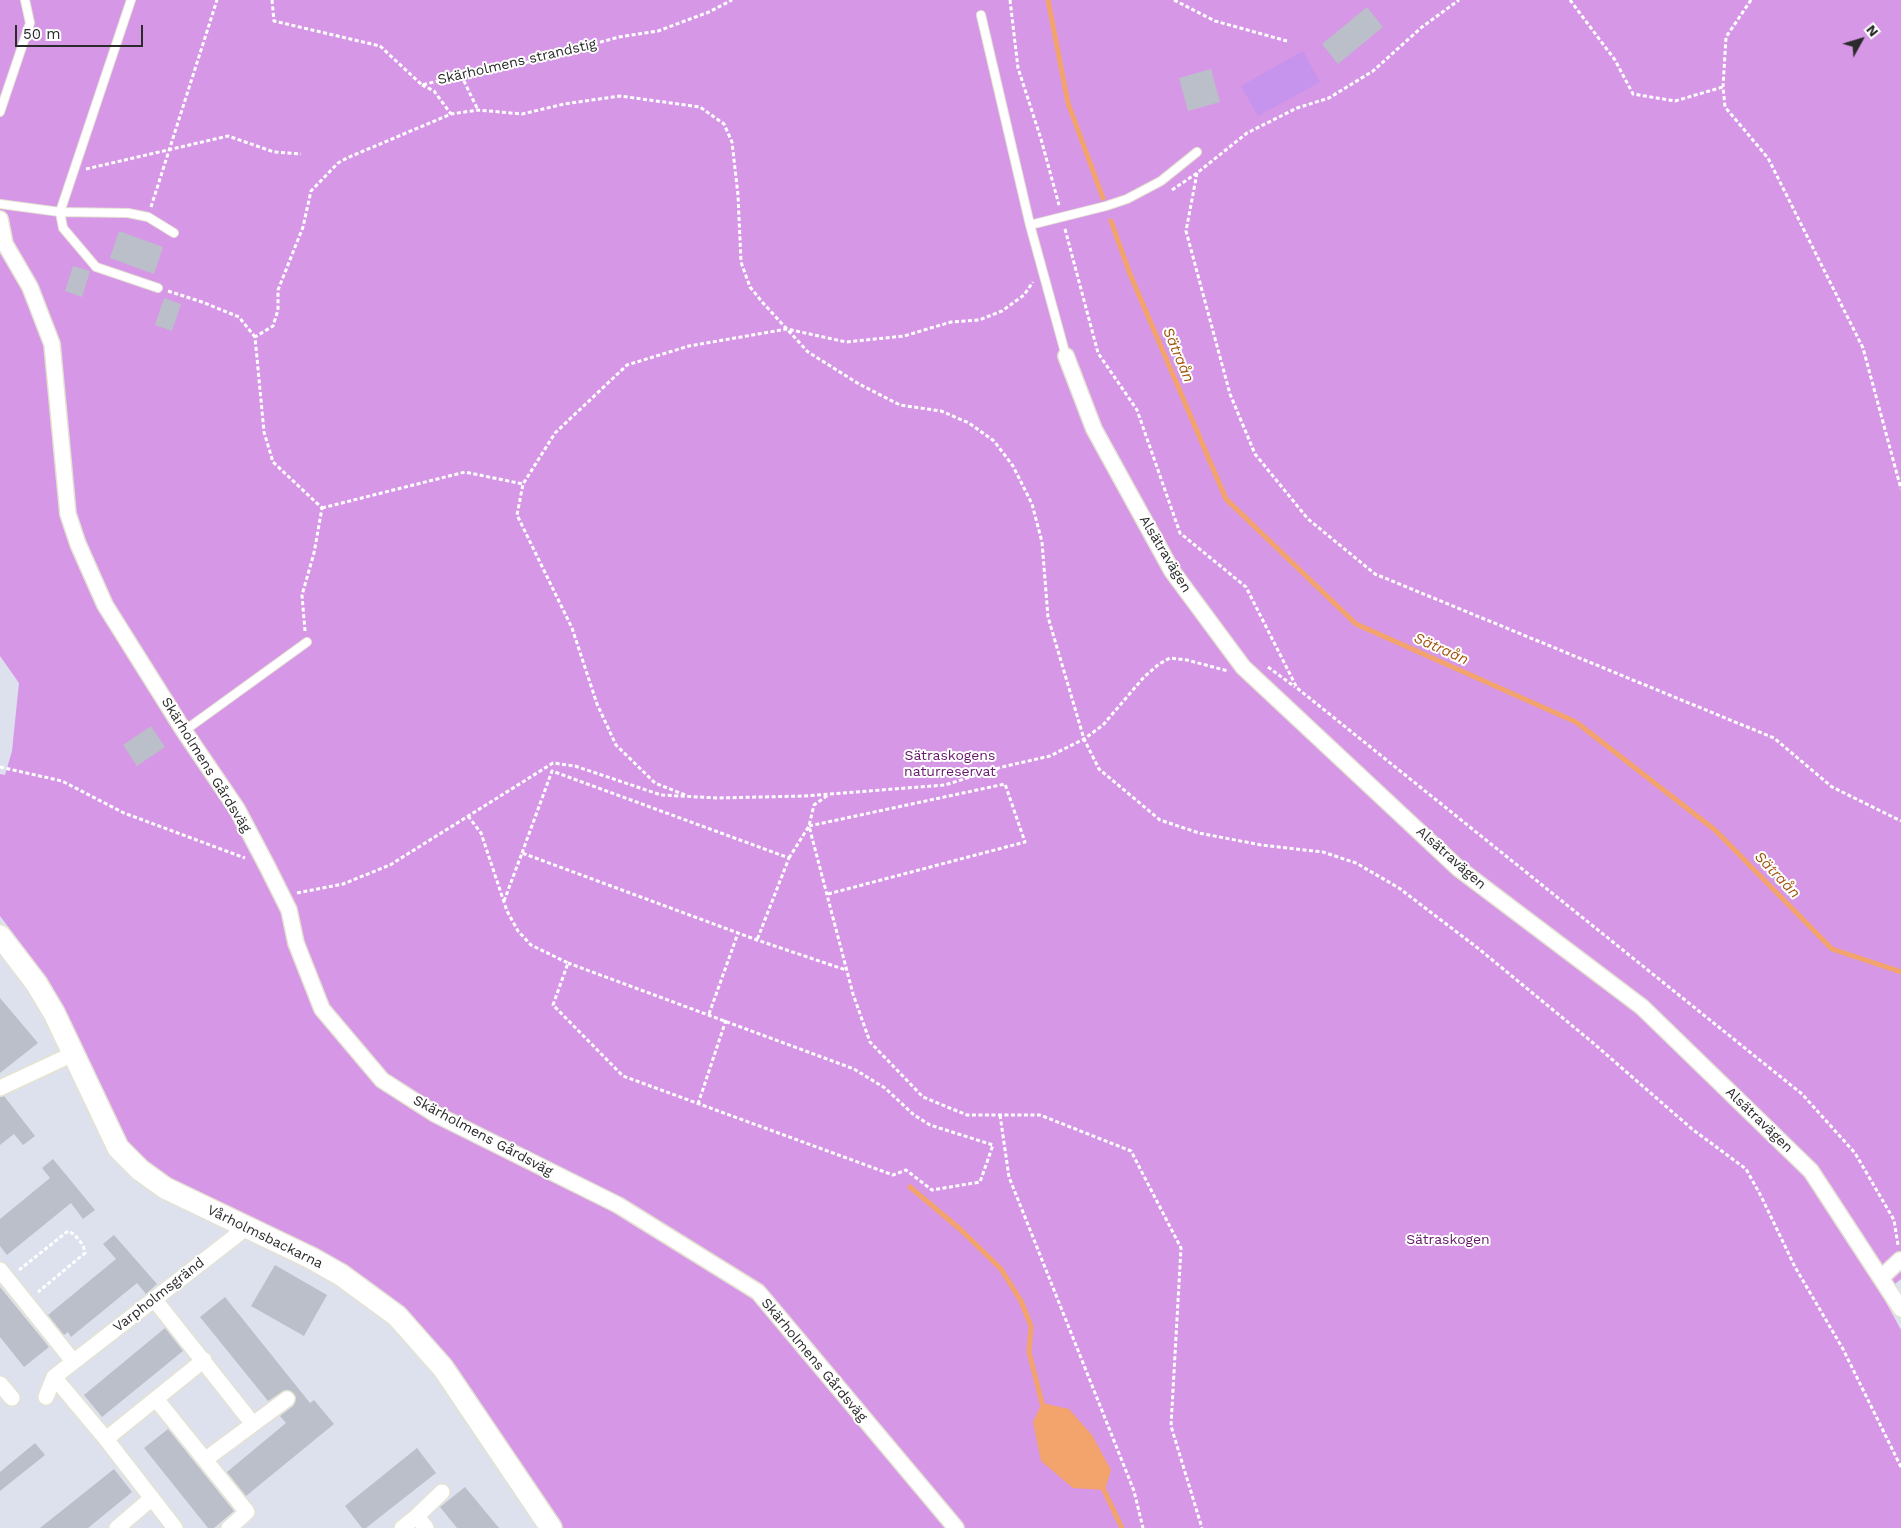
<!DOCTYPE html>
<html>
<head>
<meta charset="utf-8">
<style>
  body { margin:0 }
  #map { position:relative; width:1901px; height:1528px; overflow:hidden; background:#dde1ed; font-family:"Work Sans",sans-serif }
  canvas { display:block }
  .north { position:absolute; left:1836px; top:15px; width:50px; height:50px; -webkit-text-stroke:4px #fff; paint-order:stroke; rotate:51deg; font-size:14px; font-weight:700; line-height:20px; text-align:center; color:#2b2b2b }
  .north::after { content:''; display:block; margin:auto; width:18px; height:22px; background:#2b2b2b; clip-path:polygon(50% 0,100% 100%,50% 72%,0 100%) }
  .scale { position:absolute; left:15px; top:25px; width:128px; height:22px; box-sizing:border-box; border:2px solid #2b2b2b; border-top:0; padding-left:6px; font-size:15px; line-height:18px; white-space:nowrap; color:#2b2b2b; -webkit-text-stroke:4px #fff; paint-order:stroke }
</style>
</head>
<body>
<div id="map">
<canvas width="1901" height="1528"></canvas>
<div class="north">N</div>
<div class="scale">50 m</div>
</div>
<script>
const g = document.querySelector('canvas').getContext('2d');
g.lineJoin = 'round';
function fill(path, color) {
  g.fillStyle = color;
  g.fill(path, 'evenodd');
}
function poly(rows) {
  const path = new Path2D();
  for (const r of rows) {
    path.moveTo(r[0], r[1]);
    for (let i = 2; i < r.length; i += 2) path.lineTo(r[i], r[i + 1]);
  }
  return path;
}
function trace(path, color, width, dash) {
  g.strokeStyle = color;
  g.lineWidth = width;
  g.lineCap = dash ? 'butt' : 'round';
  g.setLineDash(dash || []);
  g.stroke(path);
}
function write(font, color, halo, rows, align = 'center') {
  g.font = font + ' "Work Sans",sans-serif';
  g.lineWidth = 4;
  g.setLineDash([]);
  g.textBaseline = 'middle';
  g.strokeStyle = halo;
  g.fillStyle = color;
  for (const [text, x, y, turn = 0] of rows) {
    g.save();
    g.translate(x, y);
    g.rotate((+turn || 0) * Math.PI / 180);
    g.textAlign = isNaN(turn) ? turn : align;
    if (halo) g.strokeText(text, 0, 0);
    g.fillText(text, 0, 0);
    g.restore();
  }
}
fill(poly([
  [0,0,1901,0,1901,1279,1882,1295,1901,1330,1901,1528,561,1528,404,1312,192,1193,154,1170,134,1150,125,1139,63,1006,47,978,0,916,0,774,5,775,12,751,19,683,0,656]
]), '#d697e6');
fill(poly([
  [1303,51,1320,82,1258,116,1241,86]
]), '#c693ed');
fill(poly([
  [1042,1403,1069,1409,1092,1435,1111,1470,1105,1490,1073,1488,1041,1461,1033,1422]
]), '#f3a36c');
trace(poly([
  [1048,0,1068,103,1103,198],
  [1111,221,1130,274,1226,499,1356,624,1576,722,1715,830,1832,949,1901,972],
  [910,1187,960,1229,1001,1269,1021,1301,1031,1326,1029,1352,1042,1403,1045,1408],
  [1102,1486,1122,1528]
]), '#f3a36c', 5);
fill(poly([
  [1367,7,1383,27,1338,64,1322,44],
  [1211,69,1220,102,1188,111,1179,78],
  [119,231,163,247,154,274,110,258],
  [73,266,90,271,82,297,65,291],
  [164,298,181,304,172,331,155,325],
  [151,726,165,747,137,766,123,745],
  [0,998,38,1043,0,1073],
  [4,1096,35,1136,23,1145,14,1134,0,1145,0,1097],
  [53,1159,95,1210,83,1219,71,1203,7,1255,0,1246,0,1219,50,1178,42,1168],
  [114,1235,157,1284,146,1294,137,1283,71,1337,68,1332,64,1335,48,1315,116,1259,103,1244],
  [275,1265,327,1295,304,1336,251,1306],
  [0,1287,49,1347,24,1367,0,1337],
  [225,1297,310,1403,314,1400,334,1424,246,1496,227,1472,286,1423,280,1416,293,1406,296,1397,291,1391,285,1390,268,1401,200,1317],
  [165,1328,183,1351,102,1417,84,1395],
  [168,1429,234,1511,214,1528,208,1528,144,1448],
  [35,1443,45,1455,0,1491,0,1472],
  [417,1448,436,1473,366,1528,362,1528,345,1506],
  [114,1469,132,1492,88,1528,40,1528],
  [465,1487,499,1528,457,1528,440,1507]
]), '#bbbfc9');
const lane = poly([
  [131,0,60,212,63,228,96,267,158,288],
  [981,15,1030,225,1066,356],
  [0,112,30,23,25,0],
  [0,204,60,212,128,213,148,217,174,233],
  [1030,225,1106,206,1127,199,1161,181,1197,152],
  [184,731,307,642]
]);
const street = poly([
  [0,219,5,244,30,287,52,344,68,514,78,544,105,605,184,731,237,809,267,866,289,910,296,943,322,1009,382,1080,435,1114,618,1205,758,1292,956,1528],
  [1066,356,1094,429,1172,571,1243,667,1458,868,1642,1007,1811,1171,1901,1309],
  [0,1088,73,1054],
  [0,1270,73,1361],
  [1882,1277,1900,1260],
  [154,1299,253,1424],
  [54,1377,106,1439,175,1528],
  [0,1384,12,1398],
  [46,1397,54,1377,246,1228],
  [156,1399,247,1512,229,1528],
  [106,1439,204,1360],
  [206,1459,287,1399],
  [417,1516,442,1492],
  [117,1528,152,1498],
  [402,1528,417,1516,426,1528]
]);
const secondary = poly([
  [0,936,36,983,54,1013,118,1148,140,1170,165,1188,311,1258,341,1275,397,1316,443,1368,551,1528]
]);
trace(lane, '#e4e3d2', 10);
trace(street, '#e4e3d2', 18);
trace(secondary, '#e4e3d2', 24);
trace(poly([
  [272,0,274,21,380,46,422,85,461,75,517,65,619,37,658,31,709,12,732,0],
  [1010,0,1018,68,1041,139,1059,205],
  [1174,0,1215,21,1287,41],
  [1570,0,1615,60,1633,94,1675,101,1723,87],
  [1751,0,1726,37,1723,87,1725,107,1768,158,1863,348,1901,489],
  [461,75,478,110],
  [422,85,434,91,451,114],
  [86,169,228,136,274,152,301,154],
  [1197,173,1186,231,1230,394,1255,454,1308,519,1375,574,1774,738,1832,787,1901,821],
  [1172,190,1197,173,1247,133,1297,108,1329,98,1373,71,1422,27,1459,0],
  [151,207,217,0],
  [1065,229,1098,353,1137,410,1180,533,1246,587,1297,688,1802,1094,1855,1153,1894,1220,1898,1245],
  [168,291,202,302,239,317,255,337],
  [322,508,465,472,523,484],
  [305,631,302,595,314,553,322,508,273,462,264,432,255,337,273,326,278,310,278,290,303,227,311,191,338,163,347,158,451,114,478,110,522,114,564,104,620,96,700,107,724,124,732,142,738,195,741,262,750,287,763,303,808,352,859,384,900,405,941,411,969,423,994,441,1013,466,1032,504,1042,542,1048,617,1084,739,1099,769,1160,820,1199,833,1261,845,1323,852,1356,863,1399,888,1479,949,1592,1042,1692,1129,1746,1169,1761,1196,1795,1267,1843,1349,1901,1467],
  [1268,667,1295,687],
  [0,767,62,781,124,813,245,858],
  [685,795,655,783,616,745,597,704,572,628,517,515,523,484,555,433,627,365,689,346,787,329,846,342,904,336,951,322,979,320,1002,311,1024,295,1033,282],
  [468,816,481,833,507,911,518,931,531,945,568,963,553,1005,623,1076,893,1175,906,1170,932,1190,980,1182,993,1145,930,1125,914,1115,885,1088,854,1069,568,963],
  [522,853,552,771,789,858,757,940],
  [789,858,809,826,814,805,828,795],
  [297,893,343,884,390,865,553,763,575,766,661,795,718,798,804,796,945,785,1002,767,1050,756,1084,739,1103,725,1144,677,1159,664,1170,658,1187,660,1228,671],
  [828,894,1025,842,1005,784,809,826,832,914,853,994,870,1042,923,1097,967,1115,1040,1115,1131,1151,1181,1248,1171,1426,1202,1528],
  [504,901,522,853,757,940,846,970],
  [709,1014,738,933],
  [698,1104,726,1020],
  [1000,1115,1009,1177,1134,1491,1143,1528],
  [19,1270,68,1231,74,1234,83,1245,85,1253,38,1292]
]), '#fff', 3, [4, 2.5]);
trace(lane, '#fff', 8);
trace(street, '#fff', 15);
trace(secondary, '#fff', 21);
write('14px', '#2b2b2b', '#fff', [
  ["Skärholmens strandstig",517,62,-13],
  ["Alsätravägen",1165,554,59],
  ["Skärholmens Gårdsväg",206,765,58],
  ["Alsätravägen",1451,858,41],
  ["Alsätravägen",1759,1120,44],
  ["Skärholmens Gårdsväg",483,1136,28],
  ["Vårholmsbackarna",265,1237,26],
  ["Varpholmsgränd",159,1295,-38],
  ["Skärholmens Gårdsväg",814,1360,50]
]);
write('14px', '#66186b', '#fff', [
  ["Sätraskogens",950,756],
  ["naturreservat",950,772],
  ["Sätraskogen",1448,1240]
]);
write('italic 15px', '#a25309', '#fff', [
  ["Sätraån",1178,355,67],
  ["Sätraån",1441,649,24],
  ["Sätraån",1777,875,46]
]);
</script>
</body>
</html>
